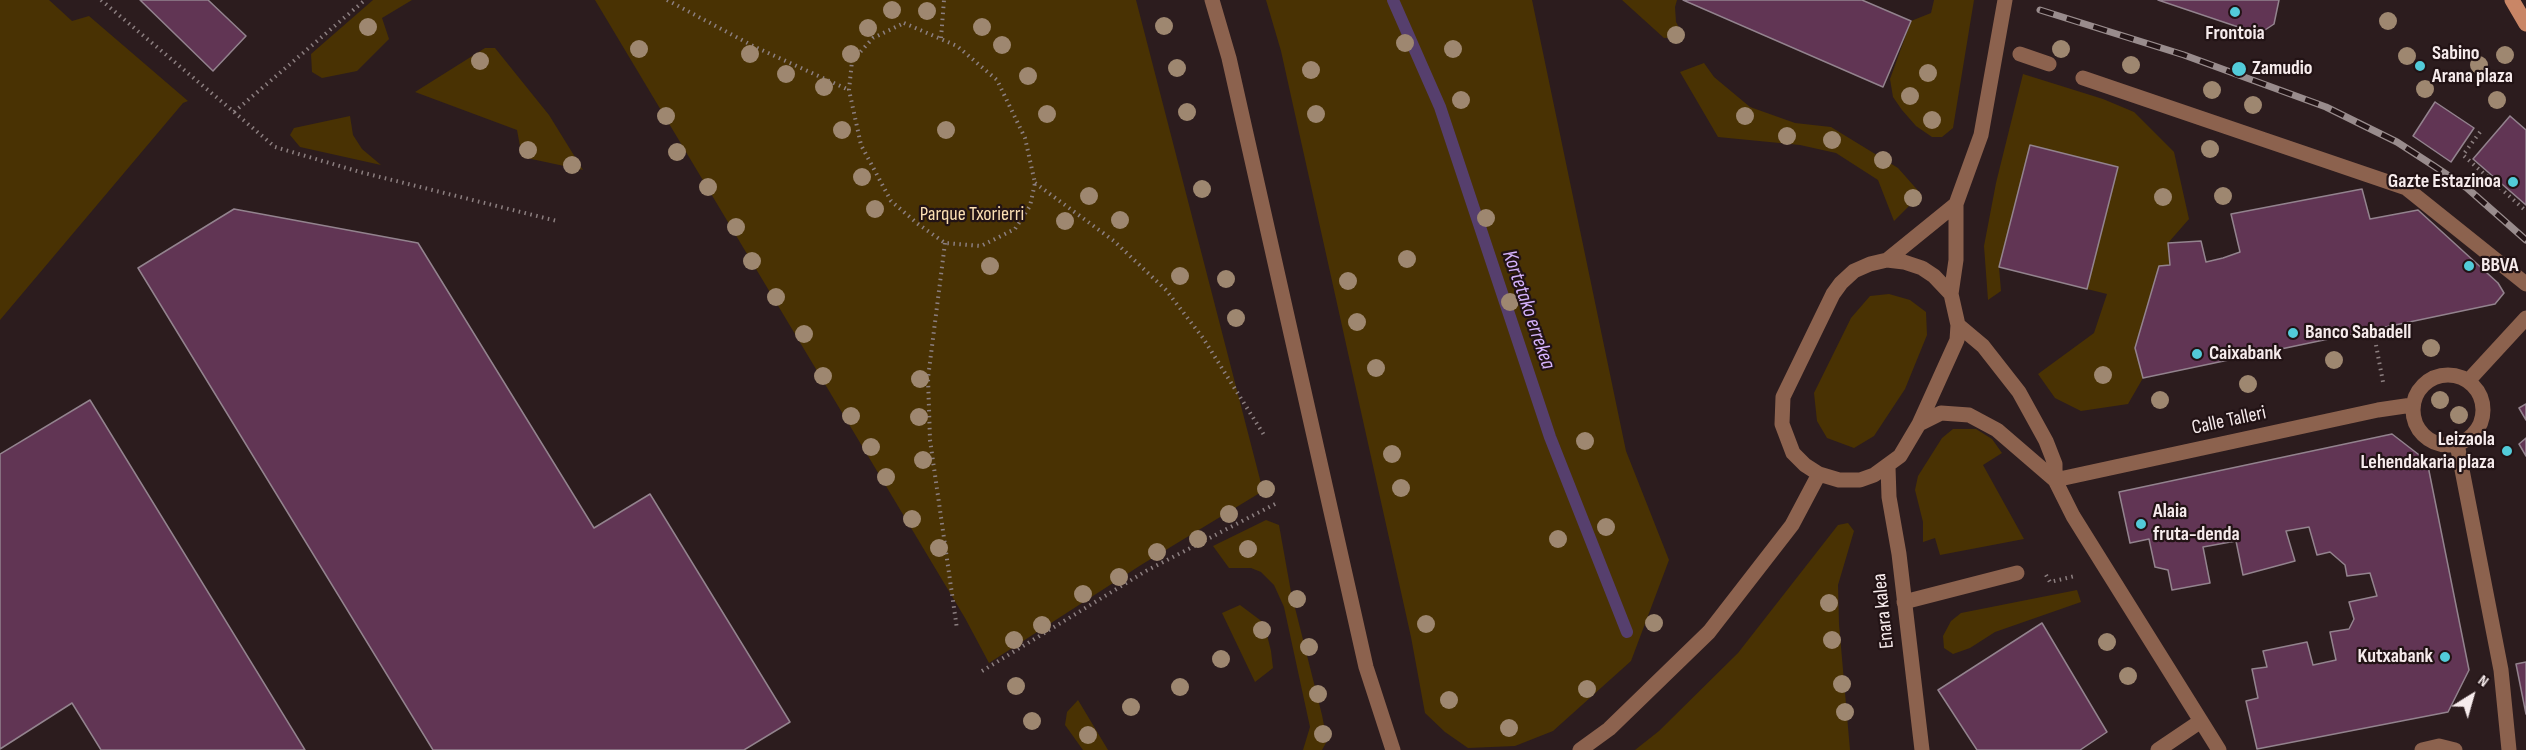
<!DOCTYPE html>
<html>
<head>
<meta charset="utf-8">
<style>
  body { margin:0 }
  #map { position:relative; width:2526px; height:750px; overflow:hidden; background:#2c1c1e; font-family:"Sofia Sans Condensed",sans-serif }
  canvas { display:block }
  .north { position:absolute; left:2442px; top:666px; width:60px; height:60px; -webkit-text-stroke:4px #221315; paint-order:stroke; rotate:37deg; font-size:16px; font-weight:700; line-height:24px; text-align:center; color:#f6ebec }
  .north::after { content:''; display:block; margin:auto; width:21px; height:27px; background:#f6ebec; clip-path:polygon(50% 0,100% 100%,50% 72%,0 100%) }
</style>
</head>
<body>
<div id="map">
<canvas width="2526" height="750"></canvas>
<div class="north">N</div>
</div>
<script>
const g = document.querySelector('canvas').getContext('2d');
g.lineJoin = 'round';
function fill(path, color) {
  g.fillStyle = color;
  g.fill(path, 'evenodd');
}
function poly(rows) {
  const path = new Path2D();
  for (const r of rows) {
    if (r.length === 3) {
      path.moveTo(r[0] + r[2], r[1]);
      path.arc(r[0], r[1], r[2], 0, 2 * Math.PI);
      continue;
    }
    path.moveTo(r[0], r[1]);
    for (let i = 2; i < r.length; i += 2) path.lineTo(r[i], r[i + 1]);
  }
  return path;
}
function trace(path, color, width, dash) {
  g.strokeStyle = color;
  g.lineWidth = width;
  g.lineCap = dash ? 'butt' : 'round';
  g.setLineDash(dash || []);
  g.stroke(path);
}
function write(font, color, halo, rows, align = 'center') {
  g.font = font + ' "Sofia Sans Condensed",sans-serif';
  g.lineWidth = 4.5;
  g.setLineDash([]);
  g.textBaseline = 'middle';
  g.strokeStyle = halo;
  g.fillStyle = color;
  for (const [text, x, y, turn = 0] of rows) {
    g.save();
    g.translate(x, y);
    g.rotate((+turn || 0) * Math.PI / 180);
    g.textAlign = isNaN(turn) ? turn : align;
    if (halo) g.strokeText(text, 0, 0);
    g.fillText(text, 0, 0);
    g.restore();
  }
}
fill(poly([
  [0,0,49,0,72,21,89,16,188,101,183,103,0,320],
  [373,0,412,0,382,18,389,39,357,71,322,78,312,72,311,54],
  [595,0,1136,0,1263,491,1141,565,989,663,965,618],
  [1266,0,1532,0,1626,451,1669,560,1631,661,1553,731,1515,746,1468,748,1445,732,1425,713,1411,637,1281,51],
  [1622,0,1677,0,1675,7,1676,22,1684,37,1664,38],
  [1934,0,1974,0,1953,128,1942,137,1932,137,1916,126,1902,110,1893,97,1890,79,1911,21,1931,13],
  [485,48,495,48,549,115,583,170,522,157,517,130,415,92],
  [1704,63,1714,77,1750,107,1795,123,1831,127,1898,168,1921,194,1894,221,1878,180,1836,153,1800,145,1718,137,1680,72],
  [2023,74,2103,99,2134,112,2174,152,2189,219,2168,243,2170,265,2159,267,2135,348,2143,378,2128,404,2081,411,2055,398,2038,374,2094,333,2107,294,2087,289,2118,167,2030,145,1999,267,2001,291,1988,300,1984,246,1996,183],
  [350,116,353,135,362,149,381,165,300,147,290,135,294,128],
  [1889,294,1910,300,1926,312,1927,335,1905,389,1874,436,1854,448,1827,438,1817,421,1814,393,1851,318,1870,296],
  [1953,429,1976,429,1992,439,2002,453,1983,465,2024,539,1940,555,1935,538,1923,542,1923,522,1915,490,1918,476,1942,438],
  [1266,520,1279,525,1291,592,1322,715,1327,741,1322,750,1303,750,1310,727,1284,607,1274,585,1261,572,1251,568,1229,568,1213,546],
  [1848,523,1854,531,1838,585,1839,624,1850,750,1635,750,1659,731,1738,653,1838,525],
  [2077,590,2081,602,1995,632,1970,648,1953,654,1944,648,1943,636,1951,621,1961,613],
  [1240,605,1264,623,1271,651,1273,668,1255,682,1222,613],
  [1078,700,1108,750,1083,750,1065,725,1067,712]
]), '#493203');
trace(poly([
  [1393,0,1440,107,1550,437,1627,632]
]), '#563f6d', 12);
const building = poly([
  [140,0,208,0,246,36,213,71,140,0],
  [1683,0,1862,0,1911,21,1883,87,1683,0],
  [2158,0,2279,0,2274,24,2259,34,2158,0],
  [2435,102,2474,128,2451,162,2413,136,2435,102],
  [2510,116,2526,130,2526,205,2473,159,2510,116],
  [2030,145,2118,167,2087,289,1999,267,2030,145],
  [2362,189,2370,219,2418,210,2498,283,2504,293,2495,304,2143,378,2135,348,2159,266,2170,265,2168,243,2201,241,2206,262,2223,258,2240,252,2231,214,2362,189],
  [234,209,418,243,594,528,650,494,790,722,744,750,433,750,138,268,234,209],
  [90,400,305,750,101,750,72,703,0,749,0,454,90,400],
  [2526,404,2526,420,2519,408,2526,404],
  [2392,434,2427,461,2469,670,2448,712,2257,749,2246,701,2258,698,2252,669,2267,667,2263,651,2307,642,2313,665,2336,660,2330,632,2349,629,2354,619,2349,602,2377,596,2370,573,2347,576,2345,565,2330,552,2317,555,2309,527,2286,531,2295,561,2243,575,2236,541,2203,547,2210,583,2172,590,2168,570,2155,567,2149,539,2130,543,2119,492,2392,434],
  [2526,438,2526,456,2519,444,2526,438],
  [2042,623,2107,732,2080,750,1977,750,1938,690,2042,623],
  [2526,662,2526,714,2516,664,2526,662]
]);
fill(building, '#613554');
trace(building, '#93838e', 1.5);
trace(poly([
  [101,0,234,112,365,0],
  [667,0,755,47,849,90],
  [904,23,957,46,997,80,1025,138,1035,183,1030,206,1015,229,981,246,945,243,918,224,891,201,861,145,849,90,852,61,873,38,904,23],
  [941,38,944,0],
  [234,112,275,147,360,172,557,221],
  [2480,132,2463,155,2526,211],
  [1035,183,1114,241,1166,290,1203,338,1264,435],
  [945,243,928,378,930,440,957,629],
  [2376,345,2383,382],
  [2046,575,2050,582,2075,576],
  [982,671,1146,571,1277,503]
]), '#8c7f80', 4, [1.5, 4.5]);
trace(poly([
  [1904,602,2017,573]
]), '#8c624e', 15);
trace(poly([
  [1212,0,1229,58,1366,667,1393,750],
  [2020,54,2049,64],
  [2083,78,2406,188,2526,284],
  [1887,260,1904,262,1922,268,1934,276,1951,294,1958,325,1957,340,1919,424,1900,456,1874,475,1860,480,1839,480,1819,474,1805,465,1793,453,1782,424,1783,397,1833,294,1841,283,1854,271,1870,264,1887,260],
  [1887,260,1956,204],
  [1951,294,1956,260,1956,204,1981,135,2005,0],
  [1958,325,1983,346,2019,392,2046,441,2055,464,2055,480],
  [2448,410,35],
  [2468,381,2526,318],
  [1919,424,1941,413,1969,415,1997,430,2055,480,2073,516,2219,750],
  [2457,444,2501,670,2509,750],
  [1888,467,1889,497,1899,554,1922,750],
  [2055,480,2378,410,2412,405],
  [1580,750,1609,729,1709,632,1792,525,1819,474],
  [2158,750,2201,721],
  [2422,750,2439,746,2455,750]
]), '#8c624e', 15);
trace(poly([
  [2512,0,2526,24]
]), '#c98666', 15);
const rail = poly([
  [2040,10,2184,55,2326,107,2397,142,2434,166,2467,188,2526,240]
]);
trace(rail, '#998c8d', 7);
trace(rail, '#221315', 4.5, [14]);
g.fillStyle = '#9e8770';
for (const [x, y] of [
  [892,10],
  [927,11],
  [2388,21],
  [1164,26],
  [368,27],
  [982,27],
  [868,28],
  [1676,35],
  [1405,43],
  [1002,45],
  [639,49],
  [1453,49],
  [2061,49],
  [750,54],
  [851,54],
  [2505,55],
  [2407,56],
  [480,61],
  [2131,65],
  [2479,65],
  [1177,68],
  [1311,70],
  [1928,73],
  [786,74],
  [1028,76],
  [824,87],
  [2425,89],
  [2212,90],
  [1910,96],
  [1461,100],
  [2497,100],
  [2253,105],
  [1187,112],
  [1047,114],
  [1316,114],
  [666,116],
  [1745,116],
  [1932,120],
  [842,130],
  [946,130],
  [1787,136],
  [1832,140],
  [2210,149],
  [528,150],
  [677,152],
  [1883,160],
  [572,165],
  [862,177],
  [708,187],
  [1202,189],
  [1089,196],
  [2223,196],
  [2163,197],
  [1913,198],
  [875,209],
  [1486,218],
  [1120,220],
  [1065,221],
  [736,227],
  [1407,259],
  [752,261],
  [990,266],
  [1180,276],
  [1226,279],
  [1348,281],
  [776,297],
  [1510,302],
  [1236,318],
  [1357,322],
  [804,334],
  [2431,348],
  [2334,360],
  [1376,368],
  [2103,375],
  [823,376],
  [920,379],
  [2248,384],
  [2160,400],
  [2440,400],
  [2459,415],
  [851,416],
  [919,417],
  [1585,441],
  [871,447],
  [1392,454],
  [923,460],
  [886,477],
  [1401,488],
  [1266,489],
  [1229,514],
  [912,519],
  [1606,527],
  [1198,539],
  [1558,539],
  [939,548],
  [1248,549],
  [1157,552],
  [1119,577],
  [1083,594],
  [1297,599],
  [1829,603],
  [1654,623],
  [1426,624],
  [1042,625],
  [1262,630],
  [1014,640],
  [1832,640],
  [2107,642],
  [1309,647],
  [1221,659],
  [2128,676],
  [1842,684],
  [1016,686],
  [1180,687],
  [1587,689],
  [1318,694],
  [1449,700],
  [1131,707],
  [1845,712],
  [1032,721],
  [1509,728],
  [1323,734],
  [1088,735]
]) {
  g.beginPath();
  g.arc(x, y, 9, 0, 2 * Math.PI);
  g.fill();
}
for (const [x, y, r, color] of [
  [2235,12,6,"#52cbd9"],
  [2420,66,6,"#52cbd9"],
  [2239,69,8,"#52cbd9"],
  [2513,182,6,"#52cbd9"],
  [2469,266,6,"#52cbd9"],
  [2293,333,6,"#52cbd9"],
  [2197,354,6,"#52cbd9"],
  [2507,451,6,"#52cbd9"],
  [2141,524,6,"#52cbd9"],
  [2445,657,6,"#52cbd9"]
]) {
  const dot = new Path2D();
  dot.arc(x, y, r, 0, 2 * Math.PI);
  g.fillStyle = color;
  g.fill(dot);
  trace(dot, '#221315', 2);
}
write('bold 20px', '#f6ebec', '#221315', [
  ["Frontoia",2235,34,"center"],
  ["Sabino",2432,54],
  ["Arana plaza",2432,77],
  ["Zamudio",2252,69],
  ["Gazte Estazinoa",2501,182,"right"],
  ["BBVA",2481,266],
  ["Banco Sabadell",2305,333],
  ["Caixabank",2209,354],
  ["Leizaola",2495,440,"right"],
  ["Lehendakaria plaza",2495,463,"right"],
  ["Alaia",2153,512],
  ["fruta-denda",2153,535],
  ["Kutxabank",2433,657,"right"]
], 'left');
write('20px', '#fbdfb3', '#221315', [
  ["Parque Txorierri",972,215]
]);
write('20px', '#f6ebec', '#221315', [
  ["Calle Talleri",2229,421,-12],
  ["Enara kalea",1884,611,-96]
]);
write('italic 21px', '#d6b3fd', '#221315', [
  ["Kortetako errekea",1528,310,71]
]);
</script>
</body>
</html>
